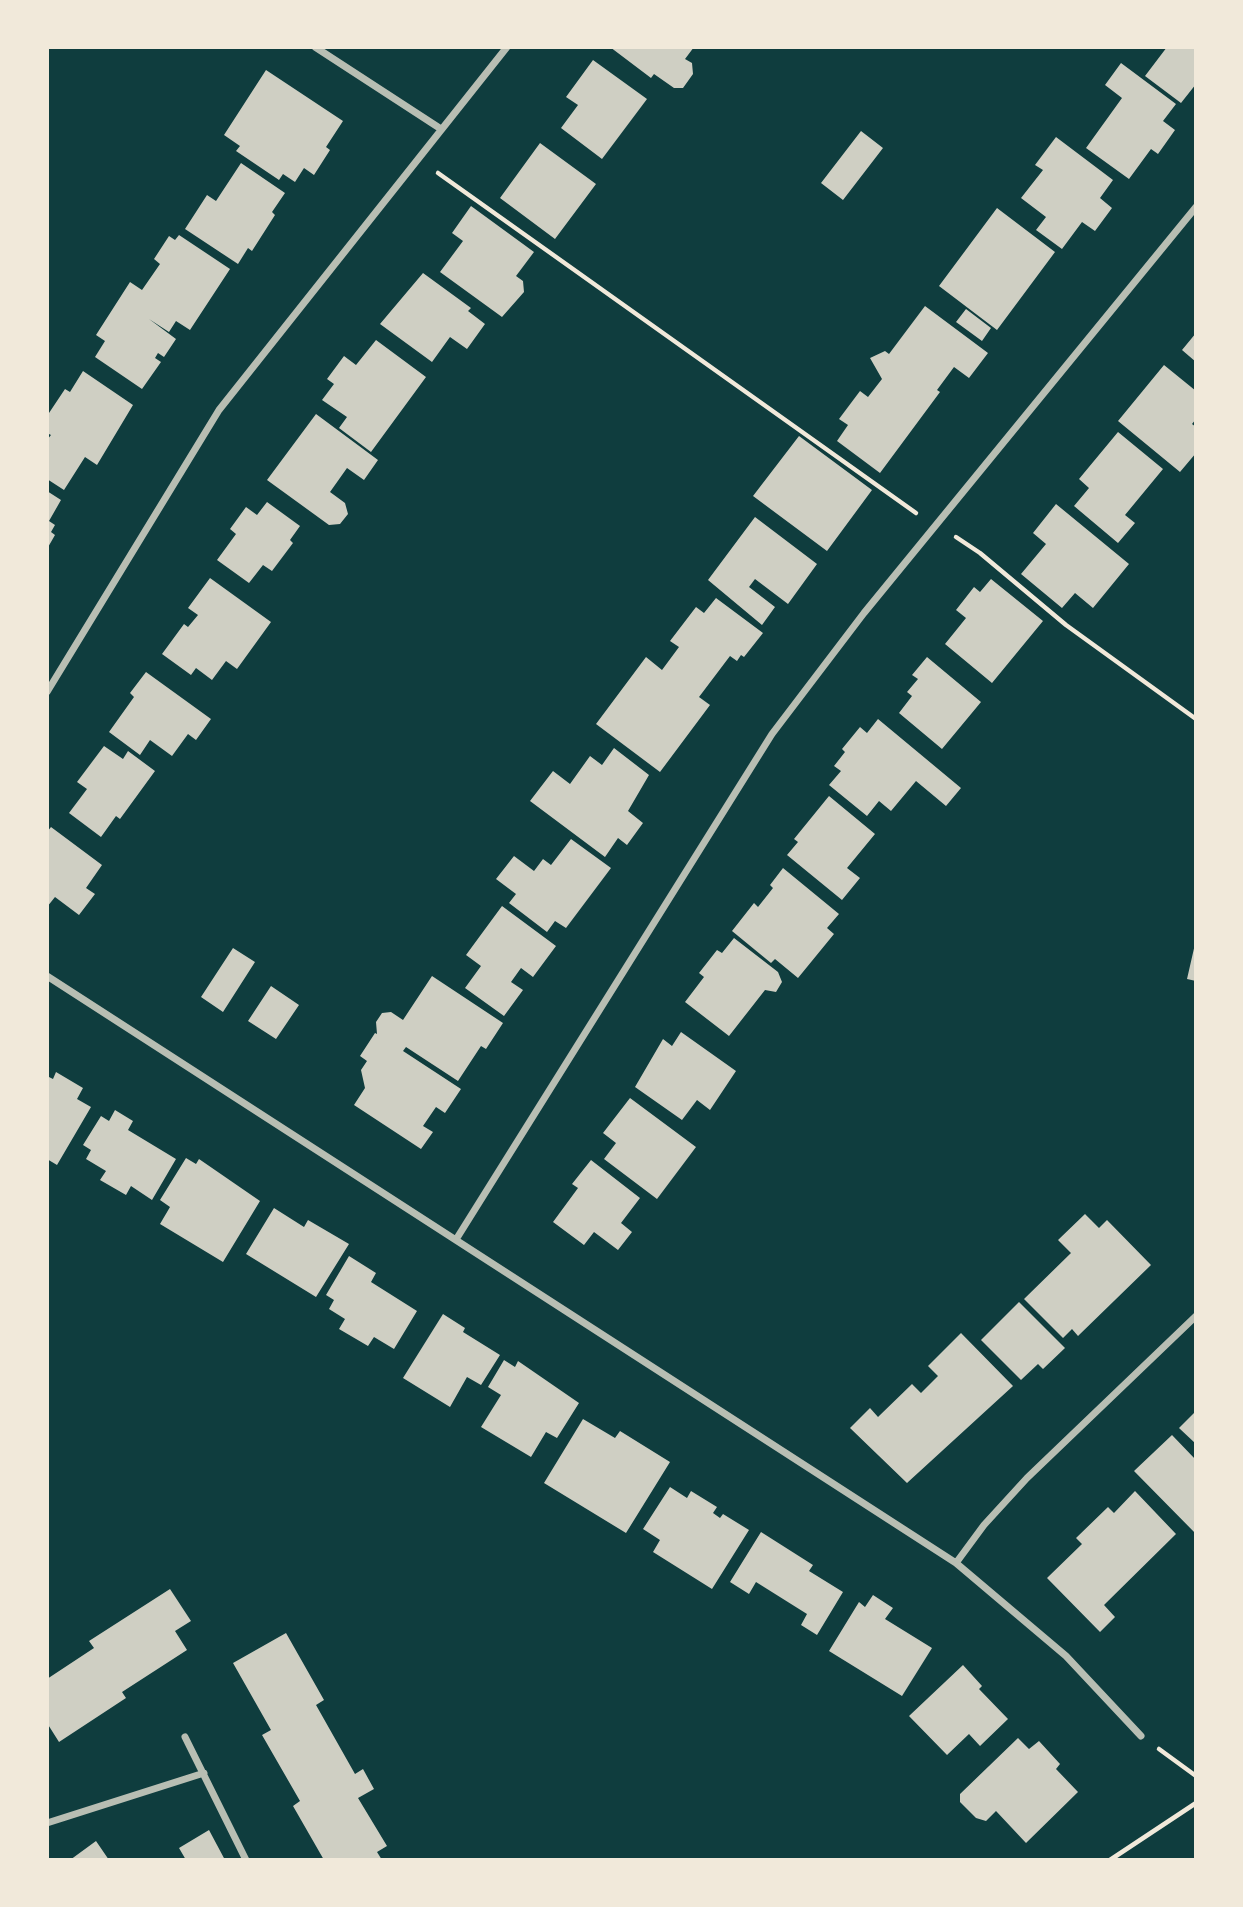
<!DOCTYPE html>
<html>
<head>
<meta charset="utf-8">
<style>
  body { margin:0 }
  #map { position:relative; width:1243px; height:1907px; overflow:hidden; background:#0f3d3e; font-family:Cabin,sans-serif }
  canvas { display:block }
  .frame { position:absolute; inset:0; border:49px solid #f1e9da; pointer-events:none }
</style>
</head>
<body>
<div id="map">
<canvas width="1243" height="1907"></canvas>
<div class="frame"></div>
</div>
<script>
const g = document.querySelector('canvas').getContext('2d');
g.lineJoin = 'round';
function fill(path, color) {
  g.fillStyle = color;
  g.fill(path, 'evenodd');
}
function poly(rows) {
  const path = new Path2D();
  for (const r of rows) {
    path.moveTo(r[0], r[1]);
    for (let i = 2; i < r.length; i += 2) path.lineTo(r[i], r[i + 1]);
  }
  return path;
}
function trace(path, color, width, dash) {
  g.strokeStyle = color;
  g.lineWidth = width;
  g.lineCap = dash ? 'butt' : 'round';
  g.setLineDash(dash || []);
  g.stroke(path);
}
fill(poly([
  [610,47,694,47,685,59,692,63,693,74,683,88,674,88,654,74,651,78],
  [1167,47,1196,47,1196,84,1181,103,1145,76],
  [593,60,647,99,602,159,561,128,578,105,566,97],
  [1121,63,1176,104,1163,121,1175,130,1158,154,1151,149,1129,179,1086,148,1122,98,1105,85],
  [266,70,343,121,326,147,330,150,314,175,304,168,295,182,283,174,279,180,236,151,240,146,224,135],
  [861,131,883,148,843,200,821,183],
  [1056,137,1113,180,1100,198,1112,208,1095,231,1082,222,1062,249,1036,230,1046,217,1021,198,1043,170,1035,165],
  [540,143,596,184,555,239,500,198],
  [241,163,285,193,272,212,275,215,252,251,248,248,238,264,185,229,207,195,216,201],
  [471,206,534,252,516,276,523,281,524,292,502,317,440,272,463,241,452,233],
  [997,208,1055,252,997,330,939,286],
  [179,235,230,269,190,330,176,321,169,332,149,319,176,339,164,357,158,353,155,358,161,362,142,389,95,357,105,341,96,335,130,282,142,290,160,264,154,259,169,236,175,240],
  [423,273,471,308,468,311,485,324,467,349,450,337,432,362,380,324],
  [925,306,988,353,969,378,954,367,937,390,940,392,880,473,837,441,848,425,839,419,860,391,868,397,882,379,870,358,885,351,889,354],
  [966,309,991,328,982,341,956,322],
  [1196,333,1196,362,1182,350],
  [376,340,426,377,371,452,339,428,347,417,322,400,334,384,327,379,344,356,356,365],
  [1164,365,1196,391,1196,419,1192,424,1196,427,1196,453,1180,472,1118,421],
  [83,371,133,405,97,465,85,457,64,490,47,479,47,440,51,435,47,433,47,416,65,389,70,392],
  [316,414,378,460,364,480,347,468,330,492,345,503,348,514,340,524,329,525,267,480],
  [1118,432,1163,469,1125,515,1135,523,1118,543,1074,506,1089,488,1079,479],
  [799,436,872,490,827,551,753,496],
  [47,491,61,500,49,521,55,525,51,532,55,535,47,549],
  [267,502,300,526,290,540,293,543,272,571,263,565,249,583,217,560,236,534,230,529,246,507,257,515],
  [1056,504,1129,564,1093,608,1075,593,1062,608,1021,574,1046,544,1033,533],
  [755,517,817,564,788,604,755,579,749,587,775,607,762,625,708,580],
  [210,578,271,622,237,669,226,661,212,680,196,668,191,675,162,654,184,624,188,627,198,615,188,608],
  [991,579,1043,621,992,683,945,644,966,618,956,610,974,587,980,592],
  [716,598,763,633,744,657,741,655,737,661,730,656,699,697,710,705,660,772,596,724,646,657,662,670,679,647,670,641,696,607,704,613],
  [927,657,981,702,942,749,899,713,912,696,907,692,918,679,912,675],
  [146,672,211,719,196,740,188,734,172,756,150,740,140,755,109,732,134,697,130,693],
  [878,719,961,788,946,806,916,781,891,811,879,801,867,816,829,785,841,771,834,766,845,752,842,749,860,727,867,733],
  [104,746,123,759,128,751,155,771,120,819,116,816,101,837,69,813,87,789,77,782],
  [614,748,649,775,628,811,643,823,627,845,618,838,605,857,530,801,553,771,570,784,590,756,602,765],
  [829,796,875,834,847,868,860,878,842,900,787,855,798,842,794,839],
  [51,827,102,865,86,888,95,894,79,915,55,897,47,907,47,832],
  [571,839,611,868,566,928,555,921,547,932,509,903,516,894,496,879,514,856,534,871,543,859,551,865],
  [783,868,839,914,827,928,834,934,798,978,775,959,771,963,732,931,754,903,758,907,773,888,770,885],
  [502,906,556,946,533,977,521,968,511,982,523,990,504,1016,465,988,481,966,466,955],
  [734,938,778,972,782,982,776,992,765,990,729,1036,685,1002,704,977,699,973,717,950,722,953],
  [1195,944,1196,944,1196,981,1187,979],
  [233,948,255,962,223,1012,201,997],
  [432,976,503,1023,486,1049,481,1046,458,1081,406,1047,403,1051,461,1089,445,1113,436,1107,423,1126,433,1132,421,1149,354,1105,365,1088,361,1070,367,1061,360,1056,375,1033,377,1034,376,1022,382,1013,391,1012,403,1020],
  [271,986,299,1005,276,1039,248,1021],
  [681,1032,736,1071,710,1110,697,1100,682,1120,635,1087,663,1039,672,1046],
  [56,1072,83,1088,77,1099,91,1107,57,1165,47,1159,47,1076,53,1079],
  [630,1098,696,1147,657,1199,604,1159,616,1143,603,1133],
  [115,1110,133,1121,128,1130,176,1159,152,1200,131,1186,126,1195,100,1180,106,1171,86,1159,91,1150,83,1145,101,1116,109,1121],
  [186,1158,196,1164,199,1159,260,1201,223,1262,160,1224,170,1207,160,1200],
  [591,1160,640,1198,621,1223,632,1232,618,1250,594,1232,584,1245,553,1222,578,1188,572,1184],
  [274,1208,304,1227,308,1220,349,1244,316,1297,246,1254],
  [1085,1214,1099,1228,1107,1220,1151,1265,1078,1336,1072,1329,1063,1338,1024,1299,1071,1253,1058,1240],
  [349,1256,376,1273,371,1282,417,1311,394,1349,374,1337,368,1346,339,1329,345,1319,329,1309,334,1300,326,1295],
  [1019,1302,1065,1348,1043,1369,1038,1364,1021,1380,981,1340],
  [443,1314,465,1328,463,1332,500,1355,481,1385,467,1377,450,1407,403,1378],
  [961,1333,1013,1386,907,1483,850,1428,870,1408,878,1417,912,1384,921,1393,938,1376,928,1366],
  [504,1360,515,1367,518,1361,579,1403,557,1438,546,1432,531,1457,481,1427,501,1395,488,1387],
  [1196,1411,1196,1444,1179,1428],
  [583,1419,615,1438,620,1431,670,1462,626,1533,544,1483],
  [1172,1435,1196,1460,1196,1534,1134,1471],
  [670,1487,687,1498,691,1491,717,1507,713,1513,720,1518,723,1514,749,1530,712,1589,653,1552,660,1540,643,1529],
  [1135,1491,1176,1534,1104,1605,1115,1617,1100,1632,1047,1578,1082,1544,1076,1538,1108,1507,1114,1513],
  [761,1532,813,1565,809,1571,843,1592,817,1635,801,1625,807,1614,756,1582,749,1594,730,1582],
  [170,1589,191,1621,175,1631,187,1650,122,1692,126,1698,59,1742,47,1723,47,1679,94,1648,89,1641],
  [873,1595,893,1608,885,1619,932,1648,902,1696,829,1651,859,1602,865,1607],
  [286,1633,324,1700,316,1705,355,1774,363,1769,374,1789,358,1798,387,1846,377,1852,382,1860,324,1860,293,1806,300,1801,262,1735,271,1730,233,1663],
  [963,1665,982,1686,979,1689,1008,1719,980,1746,969,1734,947,1755,909,1716],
  [1018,1738,1029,1749,1039,1741,1060,1764,1056,1769,1078,1792,1026,1843,996,1811,986,1821,976,1818,960,1802,960,1794],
  [209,1830,225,1860,186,1860,179,1848],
  [96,1841,109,1860,70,1860]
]), '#cfcfc3');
trace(poly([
  [438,173,916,513],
  [956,537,980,553,1066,625,1196,719],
  [1159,1749,1196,1776],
  [1110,1860,1196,1803]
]), '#f1e9da', 4.5);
trace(poly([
  [315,47,441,129],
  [47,692,219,410,507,47],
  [47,976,956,1563,1066,1656,1141,1736],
  [457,1238,772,734,864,613,1196,207],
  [956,1563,984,1525,1027,1478,1196,1316],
  [185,1737,246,1860],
  [47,1823,204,1773]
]), '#b8beb3', 7);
</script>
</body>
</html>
